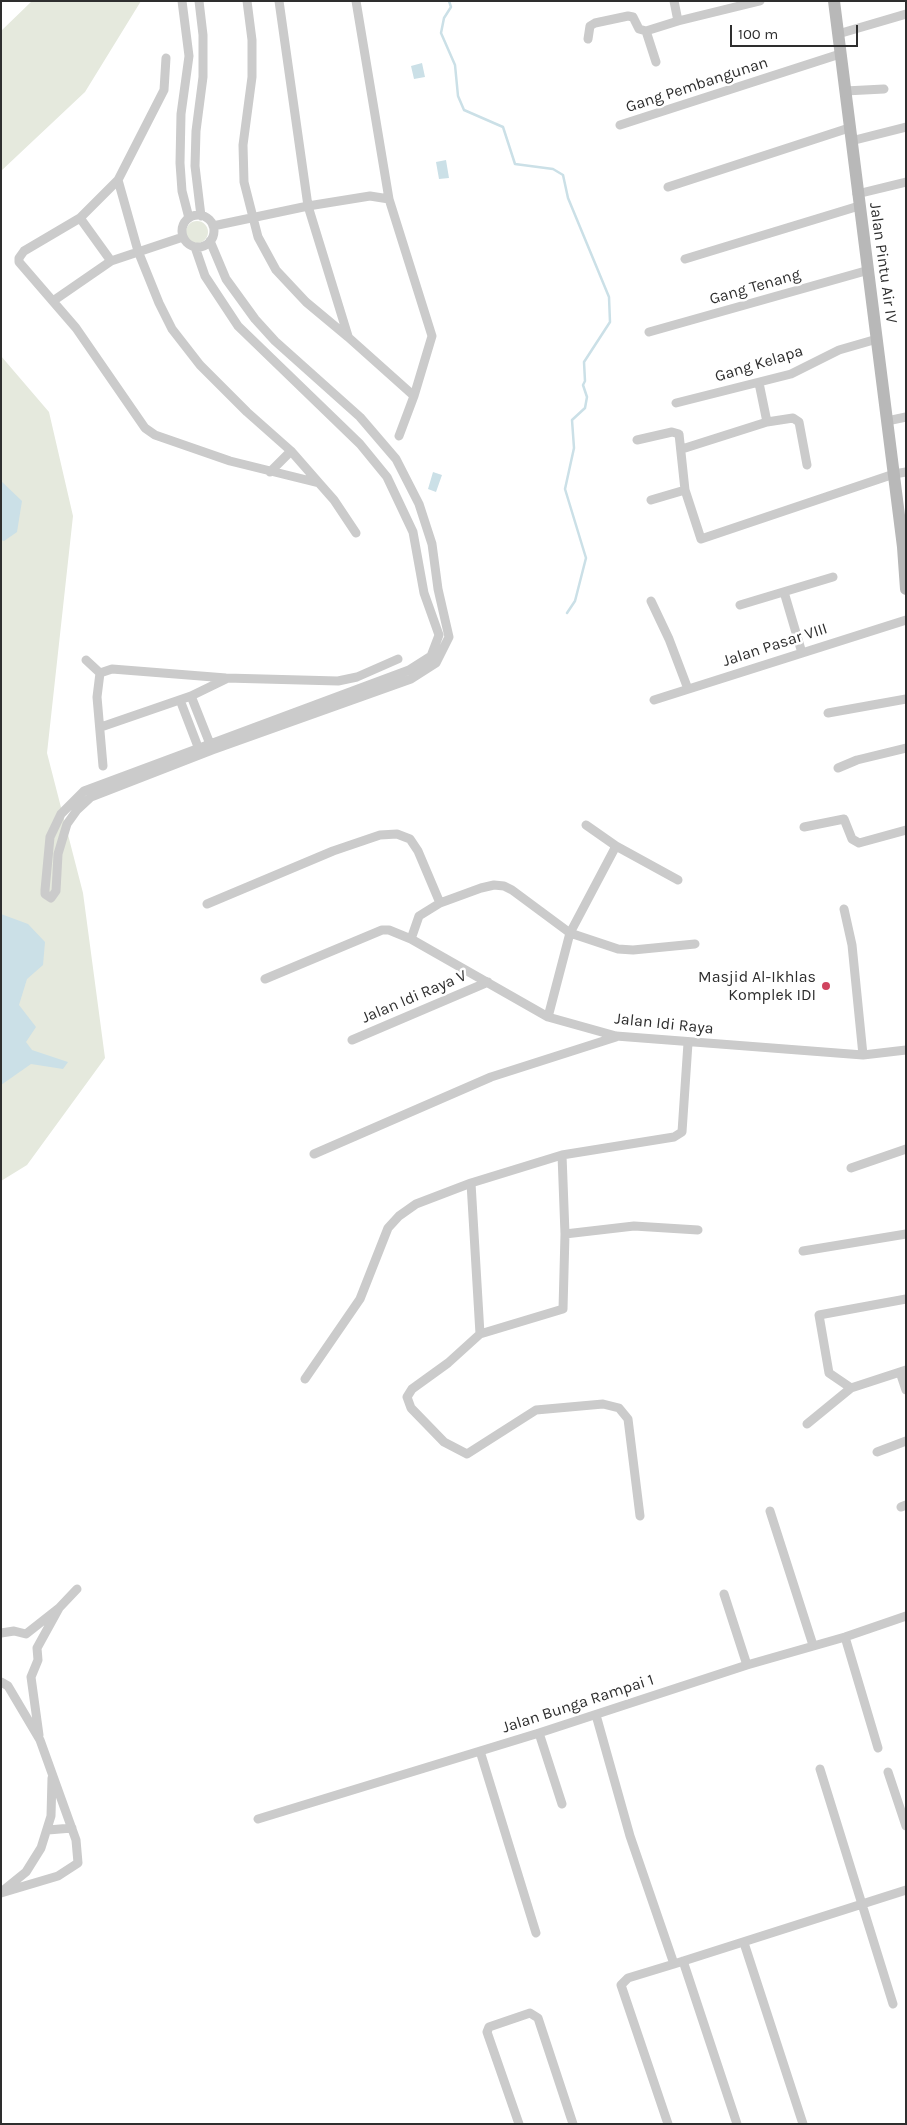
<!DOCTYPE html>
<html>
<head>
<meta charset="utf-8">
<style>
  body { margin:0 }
  #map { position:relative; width:907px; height:2125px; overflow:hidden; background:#fff; font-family:Karla,sans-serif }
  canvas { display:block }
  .frame { position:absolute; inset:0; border:2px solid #2e2e2e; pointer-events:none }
  .scale { position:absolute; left:730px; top:25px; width:128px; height:22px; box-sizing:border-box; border:2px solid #2e2e2e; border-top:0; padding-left:6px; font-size:15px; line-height:18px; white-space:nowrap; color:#2e2e2e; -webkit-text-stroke:4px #fff; paint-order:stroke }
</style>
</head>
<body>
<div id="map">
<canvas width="907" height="2125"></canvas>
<div class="frame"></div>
<div class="scale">100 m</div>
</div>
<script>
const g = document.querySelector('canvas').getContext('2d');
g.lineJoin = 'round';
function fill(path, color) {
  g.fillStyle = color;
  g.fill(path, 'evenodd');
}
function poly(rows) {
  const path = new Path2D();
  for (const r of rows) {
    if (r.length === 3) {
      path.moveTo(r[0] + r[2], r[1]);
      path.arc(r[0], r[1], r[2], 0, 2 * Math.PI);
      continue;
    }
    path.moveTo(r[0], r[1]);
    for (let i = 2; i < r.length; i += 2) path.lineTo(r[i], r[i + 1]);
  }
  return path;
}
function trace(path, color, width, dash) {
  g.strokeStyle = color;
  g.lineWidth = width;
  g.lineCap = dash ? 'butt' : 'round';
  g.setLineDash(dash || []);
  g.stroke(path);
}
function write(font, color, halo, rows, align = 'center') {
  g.font = font + ' Karla,sans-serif';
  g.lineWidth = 5;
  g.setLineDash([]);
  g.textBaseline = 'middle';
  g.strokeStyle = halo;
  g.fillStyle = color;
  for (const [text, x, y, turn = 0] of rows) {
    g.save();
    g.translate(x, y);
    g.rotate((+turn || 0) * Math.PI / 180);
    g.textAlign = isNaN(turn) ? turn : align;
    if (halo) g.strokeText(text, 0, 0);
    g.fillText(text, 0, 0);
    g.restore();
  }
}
fill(poly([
  [32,1,141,1,85,92,1,171,1,31],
  [197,232,11],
  [1,356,49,412,73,516,47,753,83,893,105,1058,27,1165,1,1181]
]), '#e5e9dd');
fill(poly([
  [422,63,425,77,414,79,411,66],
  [446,160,449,178,439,179,436,162],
  [433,472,442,475,436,492,428,489],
  [1,481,22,501,17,532,4,541,1,540],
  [1,914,28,924,45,942,43,965,27,979,19,1005,36,1027,26,1042,32,1050,68,1062,63,1069,31,1064,1,1085]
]), '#cbe0e7');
trace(poly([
  [449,1,451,7,444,18,441,33,455,65,458,96,464,110,503,127,515,164,553,169,563,175,568,198,609,297,610,322,584,362,585,381,583,385,587,397,585,408,572,420,574,448,565,489,586,558,575,601,567,613]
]), '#cbe0e7', 2.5);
trace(poly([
  [182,1,189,56,181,114,180,163,182,191,189,218],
  [199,1,203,35,203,77,196,131,195,166,201,216],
  [247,1,252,40,252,77,243,145,244,182,258,237,276,270,306,302,348,337,414,396],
  [279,1,308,206,348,336],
  [356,1,389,199,432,336,414,396,399,436],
  [674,1,678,21],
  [646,31,656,62],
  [838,34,906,14],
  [588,39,590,26,595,23,628,16,633,17,639,29,646,31,678,21,760,1],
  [166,58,164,90,118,180,80,218,24,251,19,258,19,262,76,328,145,428,155,435,230,461,319,483,334,500,356,533],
  [845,91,884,89],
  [620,125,840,54],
  [851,141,906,127],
  [118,180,138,251,159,303,172,329,200,365,247,412,291,451,319,483],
  [668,187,849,128],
  [857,194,906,182],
  [198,231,16],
  [80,218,111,261],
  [213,226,308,206,370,196,389,199],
  [195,247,205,276,238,326,360,444,387,477,413,532,424,593,439,635,431,656,409,670,84,791,61,814,50,837,45,890,45,894,51,898,56,891,58,854,67,824,77,810,91,797,212,750,411,679,436,663,449,637,438,589,432,544,419,504,396,459,360,417,275,341,255,319,226,279,210,241],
  [685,259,859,206],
  [53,301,111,261,183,237],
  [649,332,869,270],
  [759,383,767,422],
  [676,403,791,374,839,350,877,339],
  [887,421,906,417],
  [637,440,672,432,679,434,685,490,701,539,894,474,906,472],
  [682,449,767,422,793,418,799,422,807,465],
  [270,472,291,451],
  [651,500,685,490],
  [784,592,802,653],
  [651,601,669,639,688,689],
  [740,605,833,577],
  [86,660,100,673],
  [191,696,212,749],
  [180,700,200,752],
  [654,700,906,620],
  [828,713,906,699],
  [101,727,191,696,226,679],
  [103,766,97,697,100,673,112,669,226,678,338,681,357,677,398,659],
  [838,768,857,760,906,748],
  [586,825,616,846,678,880],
  [804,827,844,819,852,839,859,843,906,830],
  [440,903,481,888,494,885,504,886,512,890,570,933,618,949,633,950,695,944],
  [207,904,333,851,380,835,397,834,410,839,418,851,440,903,419,916,411,939],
  [844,909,852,945,863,1055],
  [265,979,382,930,389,930,411,939,548,1017,616,1036,863,1055,906,1050],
  [548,1017,570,933,616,846],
  [352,1040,488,982],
  [314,1154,491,1077,616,1037],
  [562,1155,565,1234,563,1309,480,1334,448,1363,412,1389,407,1397,411,1408,444,1442,467,1454,536,1410,603,1404,619,1408,628,1419,640,1516],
  [851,1168,906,1149],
  [471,1183,480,1334],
  [565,1234,634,1226,698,1230],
  [803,1251,906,1234],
  [900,1372,906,1390],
  [305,1379,360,1299,388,1228,399,1216,416,1204,471,1183,562,1155,674,1137,682,1132,688,1043],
  [851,1388,829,1373,819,1315,906,1299],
  [807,1424,851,1388,906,1370],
  [877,1452,906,1441],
  [901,1507,906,1505],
  [770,1511,813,1645],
  [724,1594,747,1665],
  [1,1633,14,1631,26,1634,59,1608,77,1589],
  [845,1637,878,1748],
  [1,1682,8,1686,40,1740,76,1840,78,1863,58,1876,1,1893],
  [596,1715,630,1836,674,1964,906,1890],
  [539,1733,562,1804],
  [39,1735,31,1677,38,1660,37,1648,59,1608],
  [480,1751,536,1933],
  [820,1769,893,2004],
  [888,1772,906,1826],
  [258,1819,539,1733,747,1665,845,1637,906,1616],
  [48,1830,72,1828],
  [5,1889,26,1872,41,1848,51,1816,52,1778],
  [744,1943,803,2124],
  [683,1961,737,2124],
  [519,2124,487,2032,489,2027,530,2013,538,2018,573,2124],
  [668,2124,621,1985,628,1978,674,1964]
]), '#cbcbcb', 9);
trace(poly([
  [834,1,903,547,906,589]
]), '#b8b8b8', 12);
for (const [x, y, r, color] of [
  [826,986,5,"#d0445f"]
]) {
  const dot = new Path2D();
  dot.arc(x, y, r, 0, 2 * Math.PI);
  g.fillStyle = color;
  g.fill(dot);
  trace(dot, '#fff', 2);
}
write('16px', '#2e2e2e', '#fff', [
  ["Gang Pembangunan",697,85,-18],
  ["Jalan Pintu Air IV",883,263,82],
  ["Gang Tenang",755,287,-16],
  ["Gang Kelapa",759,364,-17],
  ["Jalan Pasar VIII",775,645,-18],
  ["Jalan Idi Raya V",414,997,-23],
  ["Jalan Idi Raya",664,1024,6],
  ["Jalan Bunga Rampai 1",578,1704,-18]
]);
write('16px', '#2e2e2e', '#fff', [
  ["Masjid Al-Ikhlas",816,977],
  ["Komplek IDI",816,995]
], 'right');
</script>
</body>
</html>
